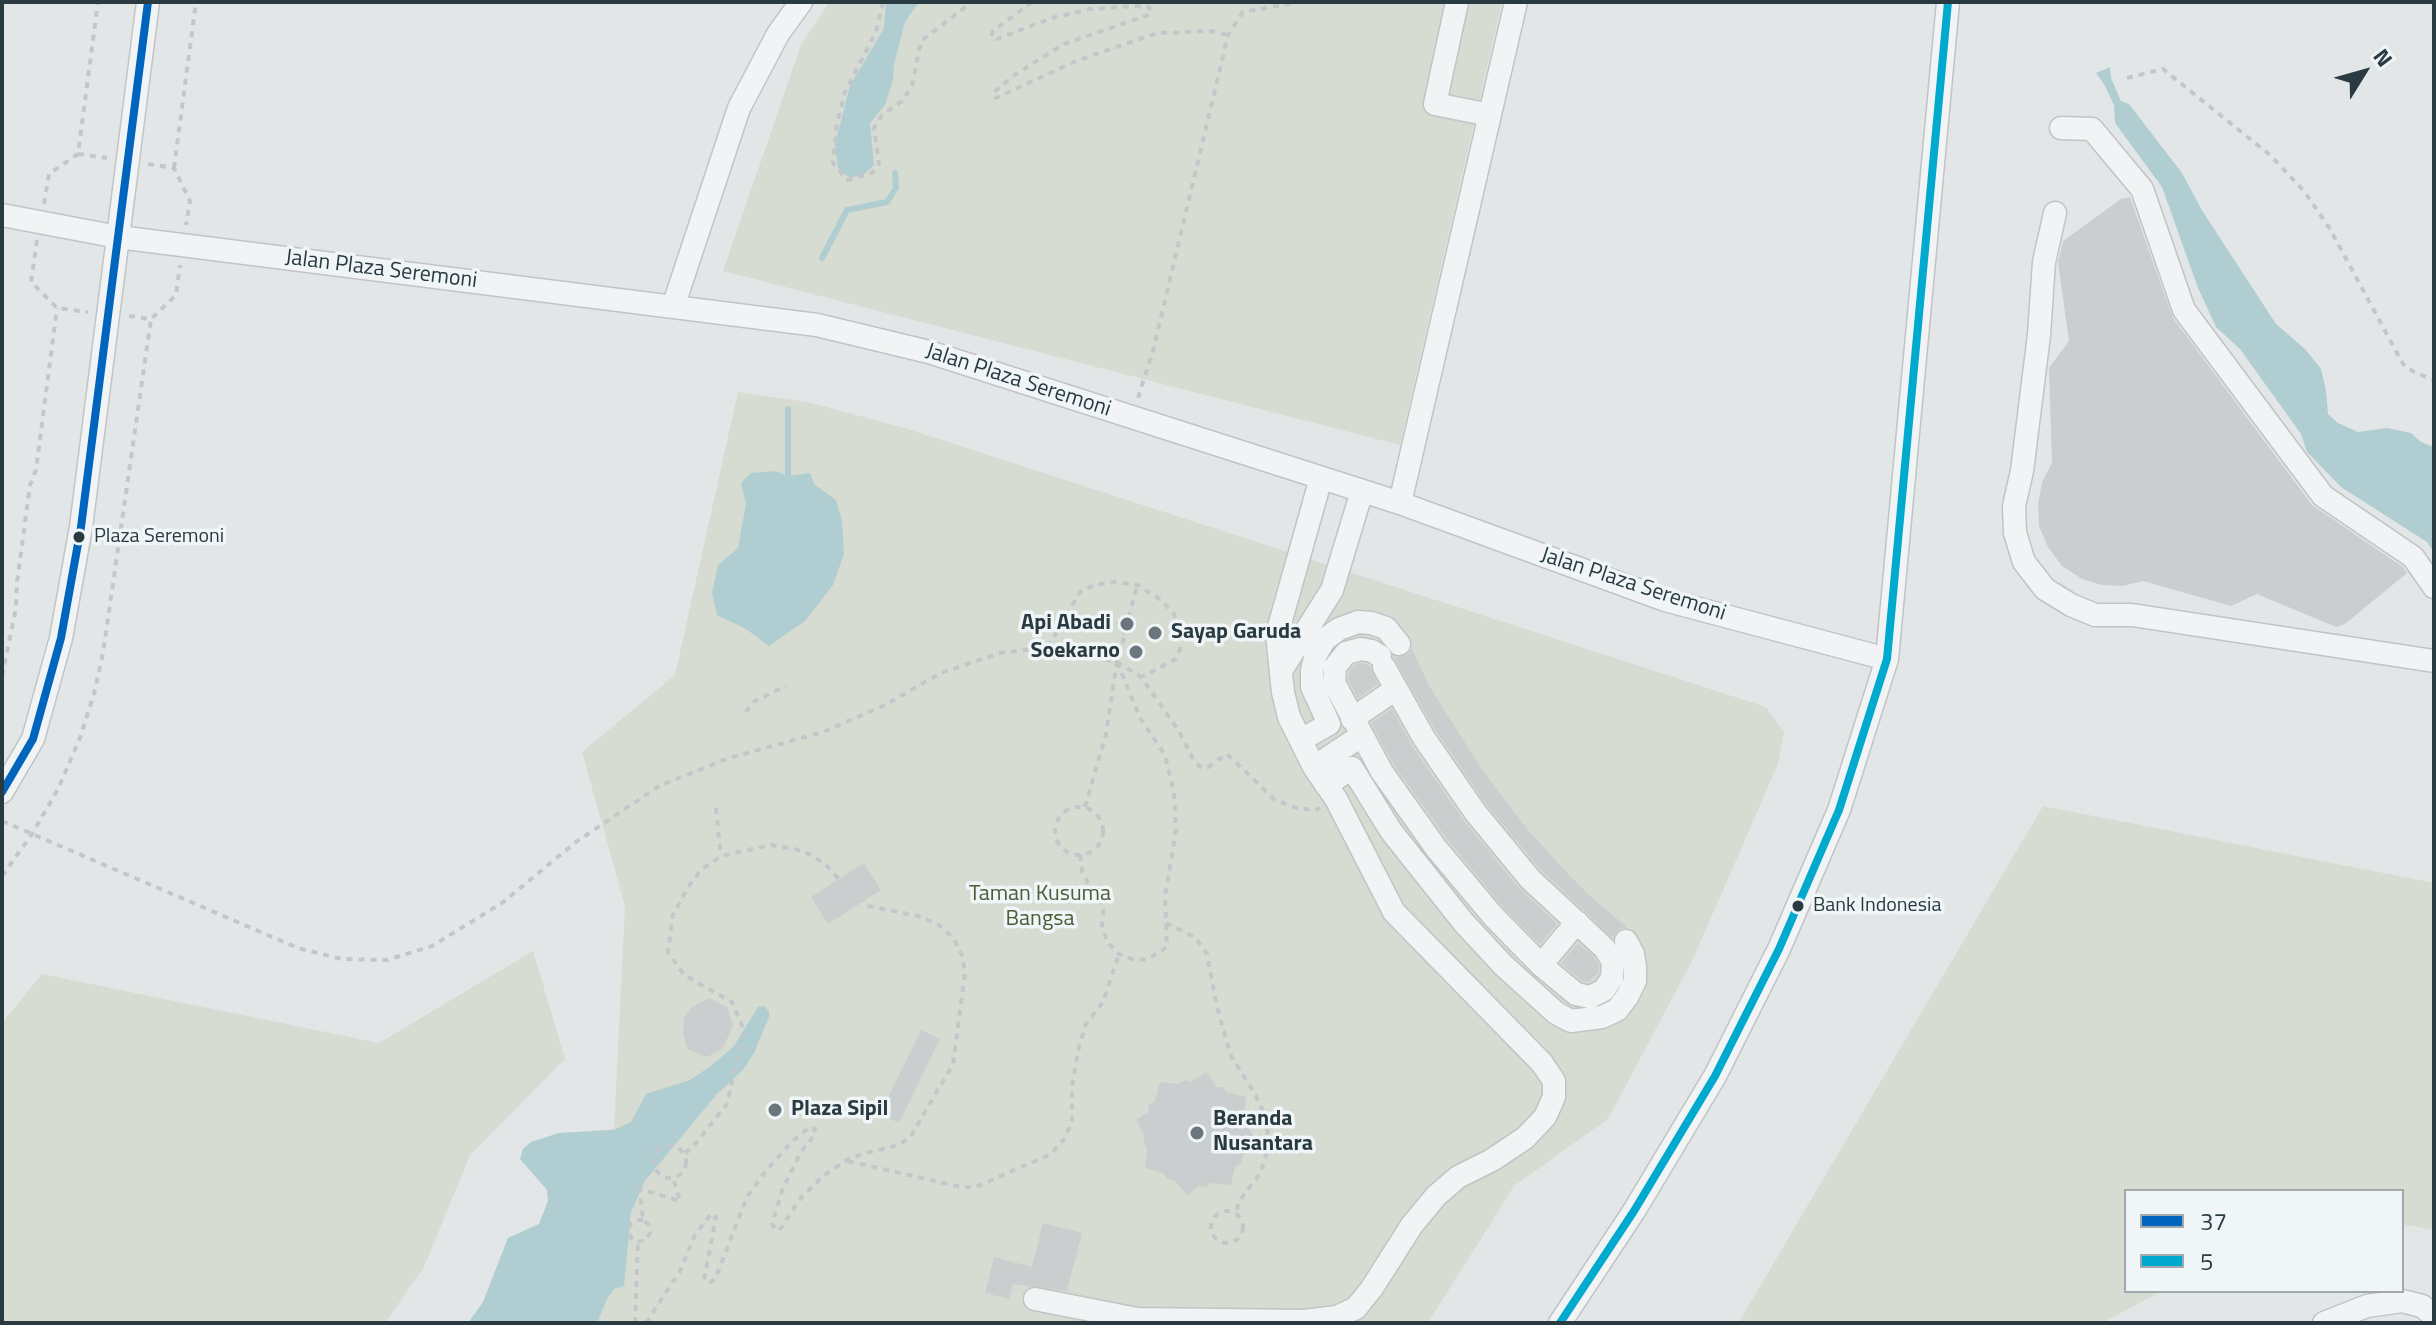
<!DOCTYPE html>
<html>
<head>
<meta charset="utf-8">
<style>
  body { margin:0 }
  #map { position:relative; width:2436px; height:1325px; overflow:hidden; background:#e2e6e7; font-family:"Titillium Web",sans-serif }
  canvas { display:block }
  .frame { position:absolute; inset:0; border:4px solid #293a41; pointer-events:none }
  .legend { position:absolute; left:2124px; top:1189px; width:280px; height:104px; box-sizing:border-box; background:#f0f5f7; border:2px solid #a0aaae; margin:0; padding:10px 14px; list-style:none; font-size:24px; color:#293a41 }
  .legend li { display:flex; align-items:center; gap:16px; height:40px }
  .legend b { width:40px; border:2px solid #a0aaae }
  .north { position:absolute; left:2324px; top:32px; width:80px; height:80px; -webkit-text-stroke:6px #f0f5f7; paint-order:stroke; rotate:53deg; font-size:22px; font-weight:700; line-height:32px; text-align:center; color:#293a41 }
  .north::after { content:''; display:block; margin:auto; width:28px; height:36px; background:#293a41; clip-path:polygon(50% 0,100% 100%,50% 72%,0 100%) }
</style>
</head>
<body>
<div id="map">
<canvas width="2436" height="1325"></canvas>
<div class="frame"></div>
<ul class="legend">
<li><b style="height:10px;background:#0065bd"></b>37</li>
<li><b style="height:10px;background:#00a9ce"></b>5</li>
</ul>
<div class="north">N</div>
</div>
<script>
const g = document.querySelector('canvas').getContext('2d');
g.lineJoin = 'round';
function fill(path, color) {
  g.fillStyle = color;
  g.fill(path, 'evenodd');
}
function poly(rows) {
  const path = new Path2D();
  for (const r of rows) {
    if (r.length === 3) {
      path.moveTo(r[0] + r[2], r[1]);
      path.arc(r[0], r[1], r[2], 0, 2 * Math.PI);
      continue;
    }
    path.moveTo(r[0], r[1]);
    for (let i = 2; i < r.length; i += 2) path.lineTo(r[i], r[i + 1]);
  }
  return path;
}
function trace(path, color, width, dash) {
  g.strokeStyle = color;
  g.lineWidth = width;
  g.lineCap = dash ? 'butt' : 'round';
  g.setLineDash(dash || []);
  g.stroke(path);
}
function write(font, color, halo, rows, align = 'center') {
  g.font = font + ' "Titillium Web",sans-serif';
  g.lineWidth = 7;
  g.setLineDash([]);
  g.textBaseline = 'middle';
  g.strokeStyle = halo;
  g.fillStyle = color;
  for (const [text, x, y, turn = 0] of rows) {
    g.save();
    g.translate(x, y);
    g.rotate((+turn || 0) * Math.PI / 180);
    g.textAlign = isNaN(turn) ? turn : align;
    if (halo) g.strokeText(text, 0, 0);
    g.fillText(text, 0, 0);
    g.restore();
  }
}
fill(poly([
  [829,2,1502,2,1400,445,723,271,801,45],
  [738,392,807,402,905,428,1766,707,1784,732,1778,764,1693,959,1608,1119,1514,1186,1428,1323,468,1323,483,1302,508,1238,539,1224,548,1201,547,1190,520,1159,523,1149,531,1142,559,1133,614,1129,625,906,582,752,675,675],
  [2043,806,2434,883,2434,1230,2402,1224,2402,1191,2126,1191,2126,1291,2162,1291,2102,1323,1739,1322],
  [533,951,565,1059,470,1155,424,1267,385,1323,2,1323,2,1023,42,974,379,1043]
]), '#d6dcd2');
fill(poly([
  [886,2,919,2,905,22,894,64,893,80,885,105,870,123,874,165,864,174,850,178,838,168,835,144,850,86,884,28],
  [2110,67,2111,78,2121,101,2129,104,2182,173,2203,212,2276,324,2305,349,2321,369,2326,390,2328,414,2338,423,2358,432,2387,428,2411,433,2421,442,2434,447,2434,552,2427,542,2341,487,2307,452,2301,434,2240,349,2216,327,2198,288,2162,187,2115,123,2114,105,2104,84,2096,73],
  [776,471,788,476,810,473,814,484,836,500,842,521,844,554,833,585,805,621,769,646,746,629,717,615,712,593,718,565,738,548,746,504,741,483,751,473],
  [764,1006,769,1011,769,1017,754,1053,743,1070,717,1094,645,1181,631,1212,624,1286,614,1289,607,1299,597,1323,468,1323,483,1302,508,1238,539,1224,548,1201,547,1190,520,1159,523,1149,531,1142,559,1133,614,1130,631,1122,646,1094,690,1080,712,1065,734,1046,758,1007]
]), '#b0ced2');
trace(poly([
  [822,258,847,210,887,202,896,188,895,173],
  [788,476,788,409]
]), '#b0ced2', 6);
fill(poly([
  [2130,197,2173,318,2312,505,2403,567,2407,573,2345,624,2336,627,2257,594,2231,606,2143,581,2123,586,2102,585,2082,579,2062,566,2048,547,2039,526,2038,504,2042,482,2052,463,2049,368,2069,341,2058,262,2063,241,2121,199],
  [1412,649,1429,686,1485,774,1529,831,1566,872,1593,899,1627,927,1619,929,1612,937,1540,869,1486,804,1436,731,1394,658,1407,655],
  [1362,663,1370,666,1378,684,1358,698,1348,680,1349,672,1354,665],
  [1392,709,1412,746,1464,821,1519,888,1557,924,1540,944,1503,907,1447,839,1394,765,1371,723],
  [864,863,881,890,828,924,811,897],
  [1578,943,1593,956,1599,966,1598,973,1588,982,1582,981,1561,963],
  [709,998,727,1007,733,1025,723,1048,707,1057,687,1049,683,1033,684,1018,692,1007],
  [921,1030,940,1039,899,1123,880,1114],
  [1206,1072,1217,1087,1222,1087,1228,1093,1246,1097,1245,1116,1257,1146,1242,1157,1242,1162,1235,1167,1231,1185,1212,1183,1206,1187,1199,1186,1187,1195,1174,1180,1167,1179,1163,1173,1145,1168,1147,1149,1143,1141,1145,1137,1136,1120,1148,1112,1149,1105,1155,1101,1160,1082,1179,1084,1186,1080,1191,1082],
  [1043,1223,1082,1233,1067,1291,1013,1284,1009,1299,985,1293,994,1257,1032,1267]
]), '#cacecf');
const minor = poly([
  [1457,2,1435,104,1490,115],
  [2061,128,2092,129,2142,189,2184,310,2323,496,2413,557,2434,587],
  [2055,213,2044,262,2039,335,2022,471,2014,506,2015,533,2024,562,2045,589,2071,605,2095,615,2132,615,2434,661],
  [2,215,118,237,817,325,929,352,1400,503,1665,600,1887,659],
  [673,307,739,108,778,34,801,2],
  [1400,503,1516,2],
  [1380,656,1372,651,1361,649,1346,653,1335,667,1334,683,1382,772,1436,848,1493,916,1541,965,1576,994,1590,997,1604,990,1612,978,1613,962,1605,949],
  [1384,667,1424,738,1475,812,1530,879,1601,945],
  [1282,669,1332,590,1362,491],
  [1352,719,1396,689],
  [1301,740,1329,724,1312,687,1312,670,1316,654,1325,639,1339,629,1358,622,1371,623,1386,628,1399,644],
  [1314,767,1361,736],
  [1326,785,1352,768,1391,831,1464,923,1503,965,1556,1013,1571,1021,1602,1017,1617,1010,1627,997,1635,981,1635,967,1633,954,1626,941],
  [2,792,33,739,61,638,81,527,148,2],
  [1541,965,1577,922],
  [1035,1299,1137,1319,1304,1321,1337,1317,1356,1308,1372,1288,1412,1225,1436,1196,1458,1177,1492,1160,1525,1138,1545,1117,1554,1097,1554,1081,1542,1063,1394,912,1336,799,1314,767,1289,717,1283,692,1277,634,1321,478],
  [1560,1323,1634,1211,1715,1076,1779,949,1839,810,1887,659,1948,2],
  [2324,1323,2367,1306,2402,1301,2422,1306,2434,1316]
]);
trace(minor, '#c0c4c5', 25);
trace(poly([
  [883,2,876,32,845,92,837,123,833,163,847,180,872,173,879,164,874,128,882,115,902,101,912,86,921,41,972,2],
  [1032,2,993,31,991,37,997,39,1052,18,1090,9,1136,6,1149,7,1151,14,1064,44,1016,74,993,93,996,98,1076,61,1157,33,1210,31,1228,35],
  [2127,78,2163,69,2270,155,2304,191,2330,229,2403,364,2414,372,2434,380],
  [78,154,107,158],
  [148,164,174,168,190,201,186,225],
  [174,168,196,2],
  [44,204,49,174,78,154,98,2],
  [37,240,31,282,57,308,88,312],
  [129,316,151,319,176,295,180,265],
  [1138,398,1153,351,1228,35,1243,12,1298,2],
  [1125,634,1118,624,1129,616,1137,586],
  [1048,647,1080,592,1094,585,1115,582,1137,585,1161,600,1174,614,1179,630,1180,649,1176,659,1141,677],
  [2,676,16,608,17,582,30,485,36,470,57,308],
  [746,712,753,702,786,686],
  [1085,807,1106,734,1117,662,1125,634,1136,627,1129,616],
  [1079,831,24],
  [716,808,721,856],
  [2,821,298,948,341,959,387,960,432,946,502,903,576,842,659,786,729,758,823,732,885,705,941,673,1000,653,1048,647,1117,662,1141,677,1179,731,1195,763,1201,767,1208,767,1227,754,1274,799,1296,808,1315,810,1320,808],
  [1080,855,1082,872,1103,910,1102,928,1108,943,1119,954,1134,960,1148,959,1167,947,1165,896,1176,831,1174,793,1165,755,1140,718,1117,662],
  [2,876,32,834,58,789,80,738,94,694,103,653,151,319],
  [1166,923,1195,937,1207,954,1217,1007,1231,1056,1255,1094,1267,1120,1268,1147,1261,1172,1238,1203,1237,1213],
  [670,1162,16],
  [685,1153,692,1148,727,1104,744,1030,732,1002,684,975,668,952,673,915,688,887,701,870,721,856,771,845,795,849,811,855,825,864,839,879],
  [848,1161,961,1187,976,1187,1051,1154,1064,1139,1072,1122,1072,1086,1078,1051,1086,1024,1103,1002,1119,954],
  [1227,1227,16],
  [643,1220,636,1220,630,1225,629,1232,632,1239,638,1242,646,1240,650,1233,649,1225,643,1220,640,1189,680,1201,673,1178],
  [635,1323,638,1242],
  [646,1323,680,1271,695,1235,712,1213,716,1217,704,1280,711,1282,716,1277,747,1197,765,1172,793,1141,810,1127,814,1128,816,1133,801,1152,783,1188,772,1224,777,1231,782,1227,799,1200,823,1176,847,1160,862,1154,899,1145,911,1136,953,1064,965,973,962,955,954,939,939,925,918,916,868,906,863,901]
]), '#c3c7c9', 4, [6, 6]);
trace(minor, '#f1f3f4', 22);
trace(poly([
  [2,792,33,739,61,638,81,527,148,2]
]), '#0065bd', 8);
trace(poly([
  [1560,1323,1634,1211,1715,1076,1779,949,1839,810,1887,659,1948,2]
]), '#00a9ce', 8);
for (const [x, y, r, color] of [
  [79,537,7,"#293a41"],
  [1127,624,8,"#6a767b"],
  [1155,633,8,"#6a767b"],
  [1136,652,8,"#6a767b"],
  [1798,906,7,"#293a41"],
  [775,1110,8,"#6a767b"],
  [1197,1133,8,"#6a767b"]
]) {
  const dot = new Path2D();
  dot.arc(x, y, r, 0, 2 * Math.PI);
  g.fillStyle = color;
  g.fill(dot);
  trace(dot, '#f0f5f7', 3);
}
write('20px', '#293a41', '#f0f5f7', [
  ["Plaza Seremoni",94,537],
  ["Bank Indonesia",1813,906]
], 'left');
write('22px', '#293a41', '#f0f5f7', [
  ["Jalan Plaza Seremoni",381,270,7],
  ["Jalan Plaza Seremoni",1018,381,18],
  ["Jalan Plaza Seremoni",1633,585,18]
]);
write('bold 22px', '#293a41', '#f0f5f7', [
  ["Api Abadi",1111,624,"right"],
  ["Sayap Garuda",1171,633],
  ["Soekarno",1120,652,"right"],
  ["Plaza Sipil",791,1110],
  ["Beranda",1213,1120],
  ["Nusantara",1213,1145]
], 'left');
write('22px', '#4c5c36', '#f0f5f7', [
  ["Taman Kusuma",1040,895],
  ["Bangsa",1040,920]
]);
</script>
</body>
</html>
